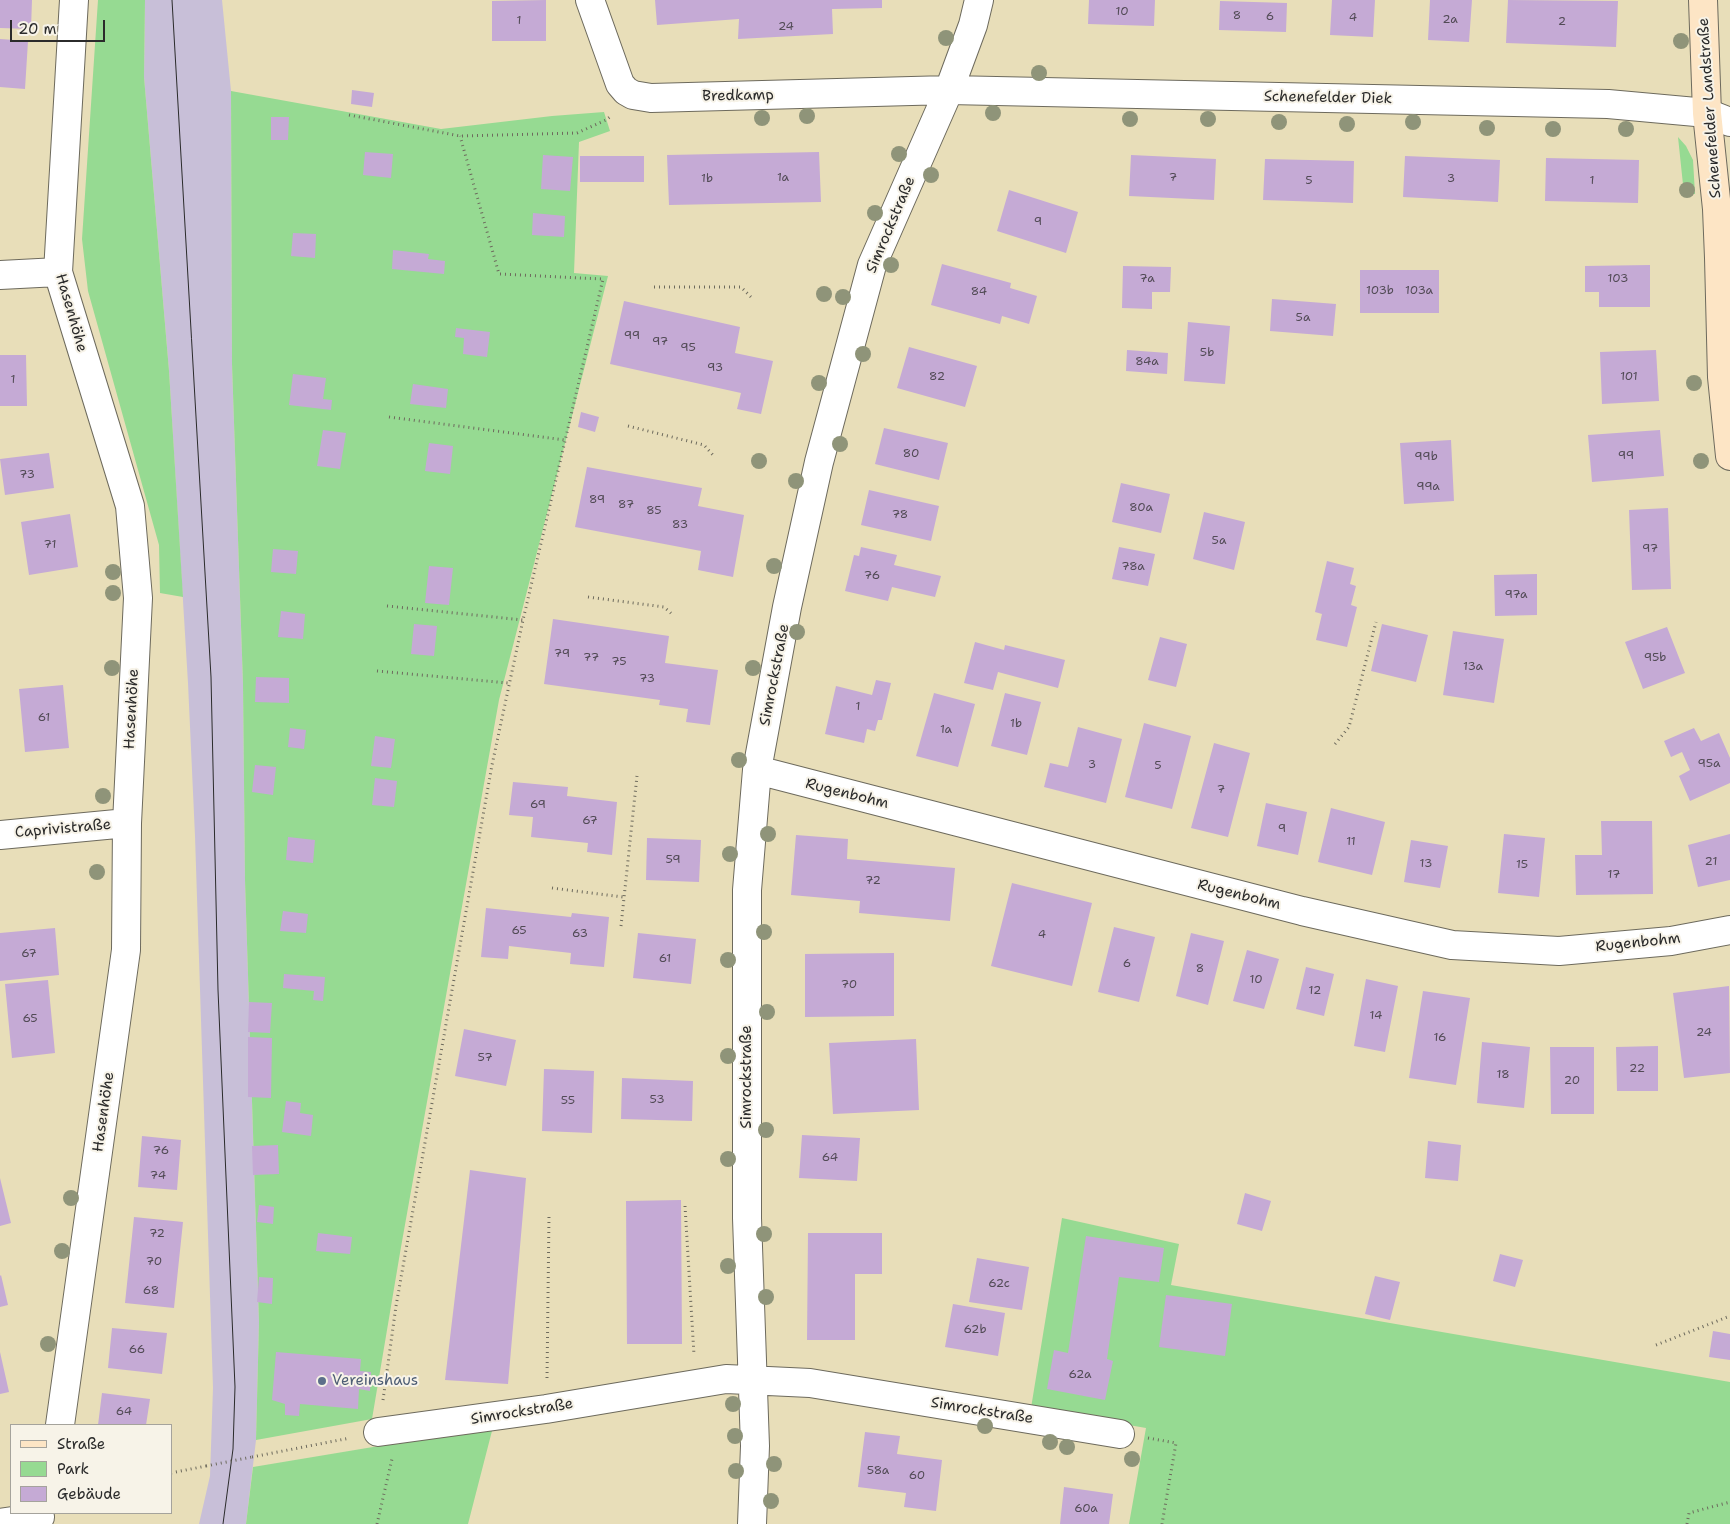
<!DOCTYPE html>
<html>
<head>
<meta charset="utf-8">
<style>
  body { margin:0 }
  #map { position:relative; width:1730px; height:1524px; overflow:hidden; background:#e8deb9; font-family:"Shantell Sans",sans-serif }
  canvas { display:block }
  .legend { position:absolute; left:10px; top:1424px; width:162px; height:90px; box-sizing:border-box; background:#f7f3e8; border:1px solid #a5a39c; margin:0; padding:6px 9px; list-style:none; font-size:15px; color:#2b2b2b }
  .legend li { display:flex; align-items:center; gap:10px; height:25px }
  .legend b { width:25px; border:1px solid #a5a39c }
  .scale { position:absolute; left:10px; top:20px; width:95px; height:22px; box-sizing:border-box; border:2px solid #2b2b2b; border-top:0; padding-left:6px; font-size:15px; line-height:18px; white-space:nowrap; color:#2b2b2b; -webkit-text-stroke:4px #f7f3e8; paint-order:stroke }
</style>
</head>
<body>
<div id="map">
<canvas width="1730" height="1524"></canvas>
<ul class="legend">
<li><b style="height:6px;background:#fde5c5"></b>Straße</li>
<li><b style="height:14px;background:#96da92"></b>Park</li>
<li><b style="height:14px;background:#c5aad5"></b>Gebäude</li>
</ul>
<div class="scale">20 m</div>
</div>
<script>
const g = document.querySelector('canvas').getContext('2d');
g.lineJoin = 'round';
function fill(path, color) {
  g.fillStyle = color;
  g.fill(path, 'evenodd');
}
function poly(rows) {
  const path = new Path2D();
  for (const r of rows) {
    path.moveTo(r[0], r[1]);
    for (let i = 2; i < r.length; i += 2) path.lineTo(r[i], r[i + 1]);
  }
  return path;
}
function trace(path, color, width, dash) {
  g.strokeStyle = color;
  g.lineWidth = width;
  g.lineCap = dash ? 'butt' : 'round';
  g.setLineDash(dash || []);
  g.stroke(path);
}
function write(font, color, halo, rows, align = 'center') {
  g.font = font + ' "Shantell Sans",sans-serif';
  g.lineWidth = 4;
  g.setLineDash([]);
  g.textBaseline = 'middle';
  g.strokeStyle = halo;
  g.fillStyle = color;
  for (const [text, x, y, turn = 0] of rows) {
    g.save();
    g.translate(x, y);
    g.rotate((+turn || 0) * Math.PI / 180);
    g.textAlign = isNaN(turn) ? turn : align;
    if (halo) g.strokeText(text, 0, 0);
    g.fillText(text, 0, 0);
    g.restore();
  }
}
fill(poly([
  [145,0,222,0,231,91,232,364,243,684,245,880,259,1322,256,1440,246,1524,199,1524,210,1476,213,1388,195,836,188,683,169,371,144,77]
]), '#c8bfd8');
fill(poly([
  [98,0,145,0,144,77,169,371,183,597,160,593,159,545,88,291,82,239],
  [231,91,441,129,552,116,604,112,610,131,579,142,574,273,608,276,499,700,401,1247,372,1419,256,1440,259,1322,245,880,243,684,232,364],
  [1678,137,1686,146,1693,160,1695,194,1684,194],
  [1062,1218,1179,1244,1171,1285,1730,1382,1730,1524,1129,1524,1146,1428,1031,1408],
  [493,1427,468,1524,246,1524,253,1467]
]), '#96da92');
fill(poly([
  [0,0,32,0,31,29,0,28],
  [546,0,546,41,492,41,492,1],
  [655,0,882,0,882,8,832,9,833,34,738,39,739,19,657,25],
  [1089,0,1155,0,1154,26,1088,24],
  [1332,0,1375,0,1373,37,1330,35],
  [1430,0,1472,0,1469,42,1428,40],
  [1508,0,1618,1,1616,47,1506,43],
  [1220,1,1287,3,1286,32,1219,30],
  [0,39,28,41,25,89,0,87],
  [352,90,374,93,372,107,351,104],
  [271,117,289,117,288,140,271,140],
  [365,152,393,154,391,178,363,175],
  [819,152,821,202,669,205,667,155],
  [543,155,573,157,570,191,541,189],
  [1131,155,1216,159,1214,200,1129,196],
  [580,156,644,156,644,182,580,182],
  [1405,156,1500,160,1498,202,1403,197],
  [1546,158,1639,160,1638,203,1545,201],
  [1265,159,1354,161,1353,203,1263,200],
  [1009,190,1078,212,1066,253,997,231],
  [533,213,565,216,564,237,532,235],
  [293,233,316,234,315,258,291,256],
  [393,250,429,254,428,259,445,261,444,274,392,269],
  [942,264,1011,283,1010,288,1037,296,1029,324,1002,316,1000,324,931,305],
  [1650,265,1650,307,1599,307,1599,292,1585,292,1585,266],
  [1123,266,1171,267,1170,292,1152,292,1152,309,1122,308],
  [1360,270,1439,270,1439,313,1360,313],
  [1272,299,1336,304,1333,336,1270,331],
  [624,301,740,327,735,353,773,361,761,414,737,409,741,393,610,364],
  [1188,322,1230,326,1225,384,1184,381],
  [456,328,490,332,487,357,463,354,464,338,455,337],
  [909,347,977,366,965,407,897,388],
  [1127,350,1168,353,1167,374,1126,371],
  [1656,350,1659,401,1602,404,1600,352],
  [0,355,26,355,27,406,0,406],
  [293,374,326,378,323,399,332,400,331,410,289,405],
  [413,384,448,389,446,408,410,404],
  [581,412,599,417,595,432,578,427],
  [884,428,948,443,939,480,875,464],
  [323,430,346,433,340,469,317,466],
  [1660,430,1664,476,1592,482,1588,435],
  [1451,440,1454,501,1404,504,1400,443],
  [429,443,453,446,450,474,425,471],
  [49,453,54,488,5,495,0,459],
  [587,467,702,488,698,506,744,515,733,577,698,570,701,551,575,527],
  [1121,483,1170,494,1161,533,1112,522],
  [869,490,939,506,931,541,861,525],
  [1668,508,1671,589,1632,590,1629,510],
  [1204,512,1245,522,1234,570,1193,559],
  [70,514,78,567,29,575,21,522],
  [861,547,897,555,894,565,941,576,935,597,892,587,888,601,845,591,854,555,859,556],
  [1119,547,1155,554,1148,586,1112,579],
  [273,549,298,551,296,574,271,572],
  [1327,561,1354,568,1350,584,1356,586,1351,605,1357,607,1347,647,1316,640,1322,614,1315,612],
  [429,566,453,568,449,605,425,603],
  [1537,574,1537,615,1495,616,1494,575],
  [281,611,305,614,303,639,278,637],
  [553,619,669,636,665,663,718,670,710,725,686,722,688,709,659,705,660,700,544,684],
  [414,624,437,626,434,656,411,654],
  [1382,624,1428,635,1416,682,1371,671],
  [1667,627,1685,673,1643,689,1625,642],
  [1453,631,1504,639,1494,703,1443,695],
  [1160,637,1187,644,1176,687,1148,680],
  [975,642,1004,650,1005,645,1065,660,1058,688,998,672,993,690,964,683],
  [256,677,289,678,289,703,255,702],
  [876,680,891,683,882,720,878,720,875,731,867,729,864,743,825,734,836,686,872,695],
  [63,685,69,748,25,752,19,689],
  [934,693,975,704,958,767,916,756],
  [1005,693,1041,702,1027,755,991,746],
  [1144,723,1191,736,1172,809,1125,797],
  [1078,727,1122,739,1106,803,1044,787,1050,763,1068,767],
  [290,728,306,730,304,749,288,747],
  [1694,728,1701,741,1719,733,1730,758,1730,783,1690,801,1679,776,1690,770,1682,752,1671,757,1664,741],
  [375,736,395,739,391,768,371,766],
  [1214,743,1250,753,1228,837,1191,828],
  [255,765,276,767,273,795,252,792],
  [375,778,397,781,394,807,372,805],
  [513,782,568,787,567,796,617,802,612,855,587,852,588,843,531,837,533,817,509,815],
  [1266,803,1307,812,1298,855,1257,846],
  [1331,808,1385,822,1372,875,1318,862],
  [1601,821,1652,821,1653,894,1576,895,1575,855,1602,855],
  [1504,834,1545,838,1539,897,1498,893],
  [1730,834,1730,880,1698,887,1688,845],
  [796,835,848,839,847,859,955,868,950,921,859,913,860,901,791,895],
  [288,837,315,840,313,863,286,860],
  [647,838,701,840,699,882,646,880],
  [1411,840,1448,846,1440,888,1404,882],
  [1012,883,1092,903,1072,986,991,966],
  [486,908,571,917,572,913,609,917,604,967,570,964,571,953,509,946,508,959,481,957],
  [283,911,308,914,306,933,280,931],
  [1114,927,1155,937,1139,1002,1098,992],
  [55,928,59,975,0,981,0,933],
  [638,933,696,939,691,984,633,978],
  [1191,933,1224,941,1208,1005,1176,996],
  [1247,950,1279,959,1264,1009,1233,1001],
  [894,953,894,1016,805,1017,805,954],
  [1306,967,1334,974,1324,1016,1296,1009],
  [284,974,325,977,323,1001,313,1000,314,991,283,988],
  [1366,979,1398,986,1385,1052,1354,1046],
  [48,980,55,1053,12,1058,5,984],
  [1729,986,1730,1073,1684,1078,1673,993],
  [1423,991,1470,998,1456,1085,1409,1078],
  [249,1002,272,1003,270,1033,248,1032],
  [464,1029,516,1040,506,1086,455,1076],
  [248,1037,272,1038,271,1098,248,1097],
  [916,1039,919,1110,833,1114,829,1043],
  [1482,1042,1530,1047,1524,1108,1477,1103],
  [1658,1046,1658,1091,1617,1091,1616,1047],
  [1550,1047,1594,1047,1594,1114,1551,1114],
  [544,1069,594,1071,592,1133,542,1131],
  [622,1078,693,1081,692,1121,621,1119],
  [286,1101,301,1103,300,1113,313,1115,311,1136,282,1132],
  [802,1135,860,1138,857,1181,799,1178],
  [142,1136,181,1140,177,1190,138,1187],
  [1428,1141,1461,1145,1458,1181,1425,1178],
  [278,1145,279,1174,253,1175,252,1146],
  [470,1170,526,1178,508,1384,445,1380],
  [0,1178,11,1223,0,1226],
  [1245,1193,1271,1201,1262,1231,1237,1224],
  [681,1200,682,1344,627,1344,626,1201],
  [259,1205,274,1207,273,1224,257,1222],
  [134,1217,183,1222,174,1308,125,1303],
  [318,1233,352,1237,350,1254,316,1251],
  [808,1233,882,1233,882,1274,855,1274,855,1340,807,1340],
  [1086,1236,1164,1248,1159,1282,1119,1277,1107,1359,1113,1361,1105,1400,1047,1389,1054,1350,1068,1353],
  [1500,1254,1523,1260,1515,1287,1493,1281],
  [977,1258,1029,1267,1022,1310,969,1302],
  [1,1275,8,1305,0,1307,0,1276],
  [1375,1276,1400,1282,1390,1320,1365,1314],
  [259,1277,273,1278,272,1304,257,1302],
  [1166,1295,1232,1304,1225,1356,1159,1347],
  [953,1304,1005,1313,998,1356,945,1347],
  [112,1328,167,1333,162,1374,108,1368],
  [1713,1331,1730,1334,1730,1360,1709,1357],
  [0,1352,9,1392,0,1394],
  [276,1352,361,1359,360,1371,371,1372,370,1391,359,1389,358,1409,300,1404,299,1416,285,1415,285,1404,272,1400],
  [102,1393,150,1399,146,1425,98,1425],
  [865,1432,900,1436,897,1454,942,1460,936,1511,904,1507,906,1493,858,1487],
  [1064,1487,1113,1494,1109,1524,1060,1524]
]), '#c5aad5');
const street = poly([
  [590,0,620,84,626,91,633,95,651,98,949,90,1608,104,1707,113,1730,122],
  [0,275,58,272],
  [757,770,1302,911,1452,945,1559,951,1671,941,1730,930],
  [0,835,127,823],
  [60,1425,126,950,127,823,138,598,130,506,58,272,74,0],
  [378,1432,546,1409,726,1379,810,1383,1120,1434],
  [0,1523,40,1517],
  [752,1524,755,1446,747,1218,747,890,757,770,787,607,819,462,872,265,949,90,973,25,979,0]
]);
const secondary = poly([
  [1703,0,1707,113,1717,209,1719,258,1722,377,1730,456]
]);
trace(street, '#6d6a5d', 30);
trace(secondary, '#6d6a5d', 30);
trace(poly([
  [349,115,460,136,577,133,606,120,611,116],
  [654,287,741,287,751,297],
  [389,417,565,440],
  [628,426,704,445,713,455],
  [588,597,664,607,673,615],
  [387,606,523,620],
  [377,671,508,683],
  [1335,744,1349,727,1376,622],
  [552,888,623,897],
  [621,926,637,776],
  [685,1206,694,1355],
  [1656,1345,1730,1316],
  [547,1378,549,1215],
  [383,1400,396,1306,492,765,523,620,603,279,499,274,460,136],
  [1148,1438,1176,1443,1162,1524],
  [252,1457,350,1438],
  [171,1473,206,1466],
  [377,1524,392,1459],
  [1687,1524,1689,1513,1730,1502]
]), '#6d6a5d', 3, [1, 4]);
trace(street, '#fff', 28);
trace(secondary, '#fde5c5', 28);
trace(poly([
  [172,0,211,677,218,990,235,1387,233,1449,223,1524]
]), '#2b2b2b', 1);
trace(poly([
  [206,1466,252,1457]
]), '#6d6a5d', 3, [1, 4]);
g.fillStyle = '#8f9479';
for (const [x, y] of [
  [946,38],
  [1681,41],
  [1039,73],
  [993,113],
  [807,116],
  [762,118],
  [1130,119],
  [1208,119],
  [1279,122],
  [1413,122],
  [1347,124],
  [1487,128],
  [1553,129],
  [1626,129],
  [899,154],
  [931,175],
  [1687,190],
  [875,213],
  [891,265],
  [824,294],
  [843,297],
  [863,354],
  [819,383],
  [1694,383],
  [840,444],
  [759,461],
  [1701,461],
  [796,481],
  [774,566],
  [113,572],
  [113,593],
  [797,632],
  [112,668],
  [753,668],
  [739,760],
  [103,796],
  [768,834],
  [730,854],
  [97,872],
  [764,932],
  [728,960],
  [767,1012],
  [728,1056],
  [766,1130],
  [728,1159],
  [71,1198],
  [764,1234],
  [62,1251],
  [728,1266],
  [766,1297],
  [48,1344],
  [733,1404],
  [985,1426],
  [735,1436],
  [1050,1442],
  [1067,1447],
  [1132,1459],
  [774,1464],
  [736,1471],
  [771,1501]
]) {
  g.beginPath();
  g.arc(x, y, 8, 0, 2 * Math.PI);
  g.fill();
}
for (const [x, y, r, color] of [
  [322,1381,5,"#5c6f8a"]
]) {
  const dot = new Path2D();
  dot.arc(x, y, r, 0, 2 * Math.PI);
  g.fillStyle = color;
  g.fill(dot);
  trace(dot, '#f7f3e8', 2);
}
write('12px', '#524b56', null, [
  ["10",1122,12],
  ["8",1237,16],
  ["6",1270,17],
  ["4",1353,18],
  ["2a",1450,20],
  ["1",519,21],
  ["2",1562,22],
  ["24",786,27],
  ["1a",783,178],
  ["7",1173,178],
  ["1b",707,179],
  ["3",1451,179],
  ["5",1309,181],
  ["1",1592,181],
  ["9",1038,222],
  ["7a",1147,279],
  ["103",1618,279],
  ["103b",1380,291],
  ["103a",1419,291],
  ["84",979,292],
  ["5a",1303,318],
  ["99",632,336],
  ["97",660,342],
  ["95",688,348],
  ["5b",1207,353],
  ["84a",1147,362],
  ["93",715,368],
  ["82",937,377],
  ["101",1629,377],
  ["1",13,380],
  ["80",911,454],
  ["99",1626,456],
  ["99b",1426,457],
  ["73",27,475],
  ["99a",1428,487],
  ["89",597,500],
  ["87",626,505],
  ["80a",1141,508],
  ["85",654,511],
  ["78",900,515],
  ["83",680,525],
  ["5a",1219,541],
  ["71",50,545],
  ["97",1650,549],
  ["78a",1133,567],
  ["76",872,576],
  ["97a",1516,595],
  ["79",562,654],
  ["77",591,658],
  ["95b",1655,658],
  ["75",619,662],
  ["13a",1473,667],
  ["73",647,679],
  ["1",858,707],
  ["61",44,718],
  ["1b",1016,724],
  ["1a",946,730],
  ["95a",1709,764],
  ["3",1092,765],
  ["5",1158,766],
  ["7",1221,790],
  ["69",538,805],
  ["67",590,821],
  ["9",1282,829],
  ["11",1351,842],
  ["59",673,860],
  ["21",1711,862],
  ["13",1426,864],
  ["15",1522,865],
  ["17",1614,875],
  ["72",873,881],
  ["65",519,931],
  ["63",580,934],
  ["4",1042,935],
  ["67",29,954],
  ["61",665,959],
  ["6",1127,964],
  ["8",1200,969],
  ["10",1256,980],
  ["70",849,985],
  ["12",1315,991],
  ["14",1376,1016],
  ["65",30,1019],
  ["24",1704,1033],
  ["16",1440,1038],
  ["57",485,1058],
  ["22",1637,1069],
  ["18",1503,1075],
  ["20",1572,1081],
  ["53",657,1100],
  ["55",568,1101],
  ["76",161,1151],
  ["64",830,1158],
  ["74",158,1176],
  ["72",157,1234],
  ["70",154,1262],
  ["62c",999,1284],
  ["68",151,1291],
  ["62b",975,1330],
  ["66",137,1350],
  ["62a",1080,1375],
  ["64",124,1412],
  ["58a",878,1471],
  ["60",917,1476],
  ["60a",1086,1509]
]);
write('15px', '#2b2b2b', '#f7f3e8', [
  ["Bredkamp",738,96,-1],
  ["Schenefelder Diek",1328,98,1],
  ["Schenefelder Landstraße",1710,108,-94],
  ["Simrockstraße",891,225,-67],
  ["Hasenhöhe",71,313,74],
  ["Simrockstraße",775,675,-79],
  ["Hasenhöhe",132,709,-87],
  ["Rugenbohm",847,794,14],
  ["Caprivistraße",63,829,-5],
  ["Rugenbohm",1239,895,14],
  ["Rugenbohm",1638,943,-6],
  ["Simrockstraße",747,1077,-90],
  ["Hasenhöhe",104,1112,-82],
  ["Simrockstraße",982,1411,9],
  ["Simrockstraße",522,1412,-9]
]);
write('15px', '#4e5e75', '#f7f3e8', [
  ["Vereinshaus",332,1381]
], 'left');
</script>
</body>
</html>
